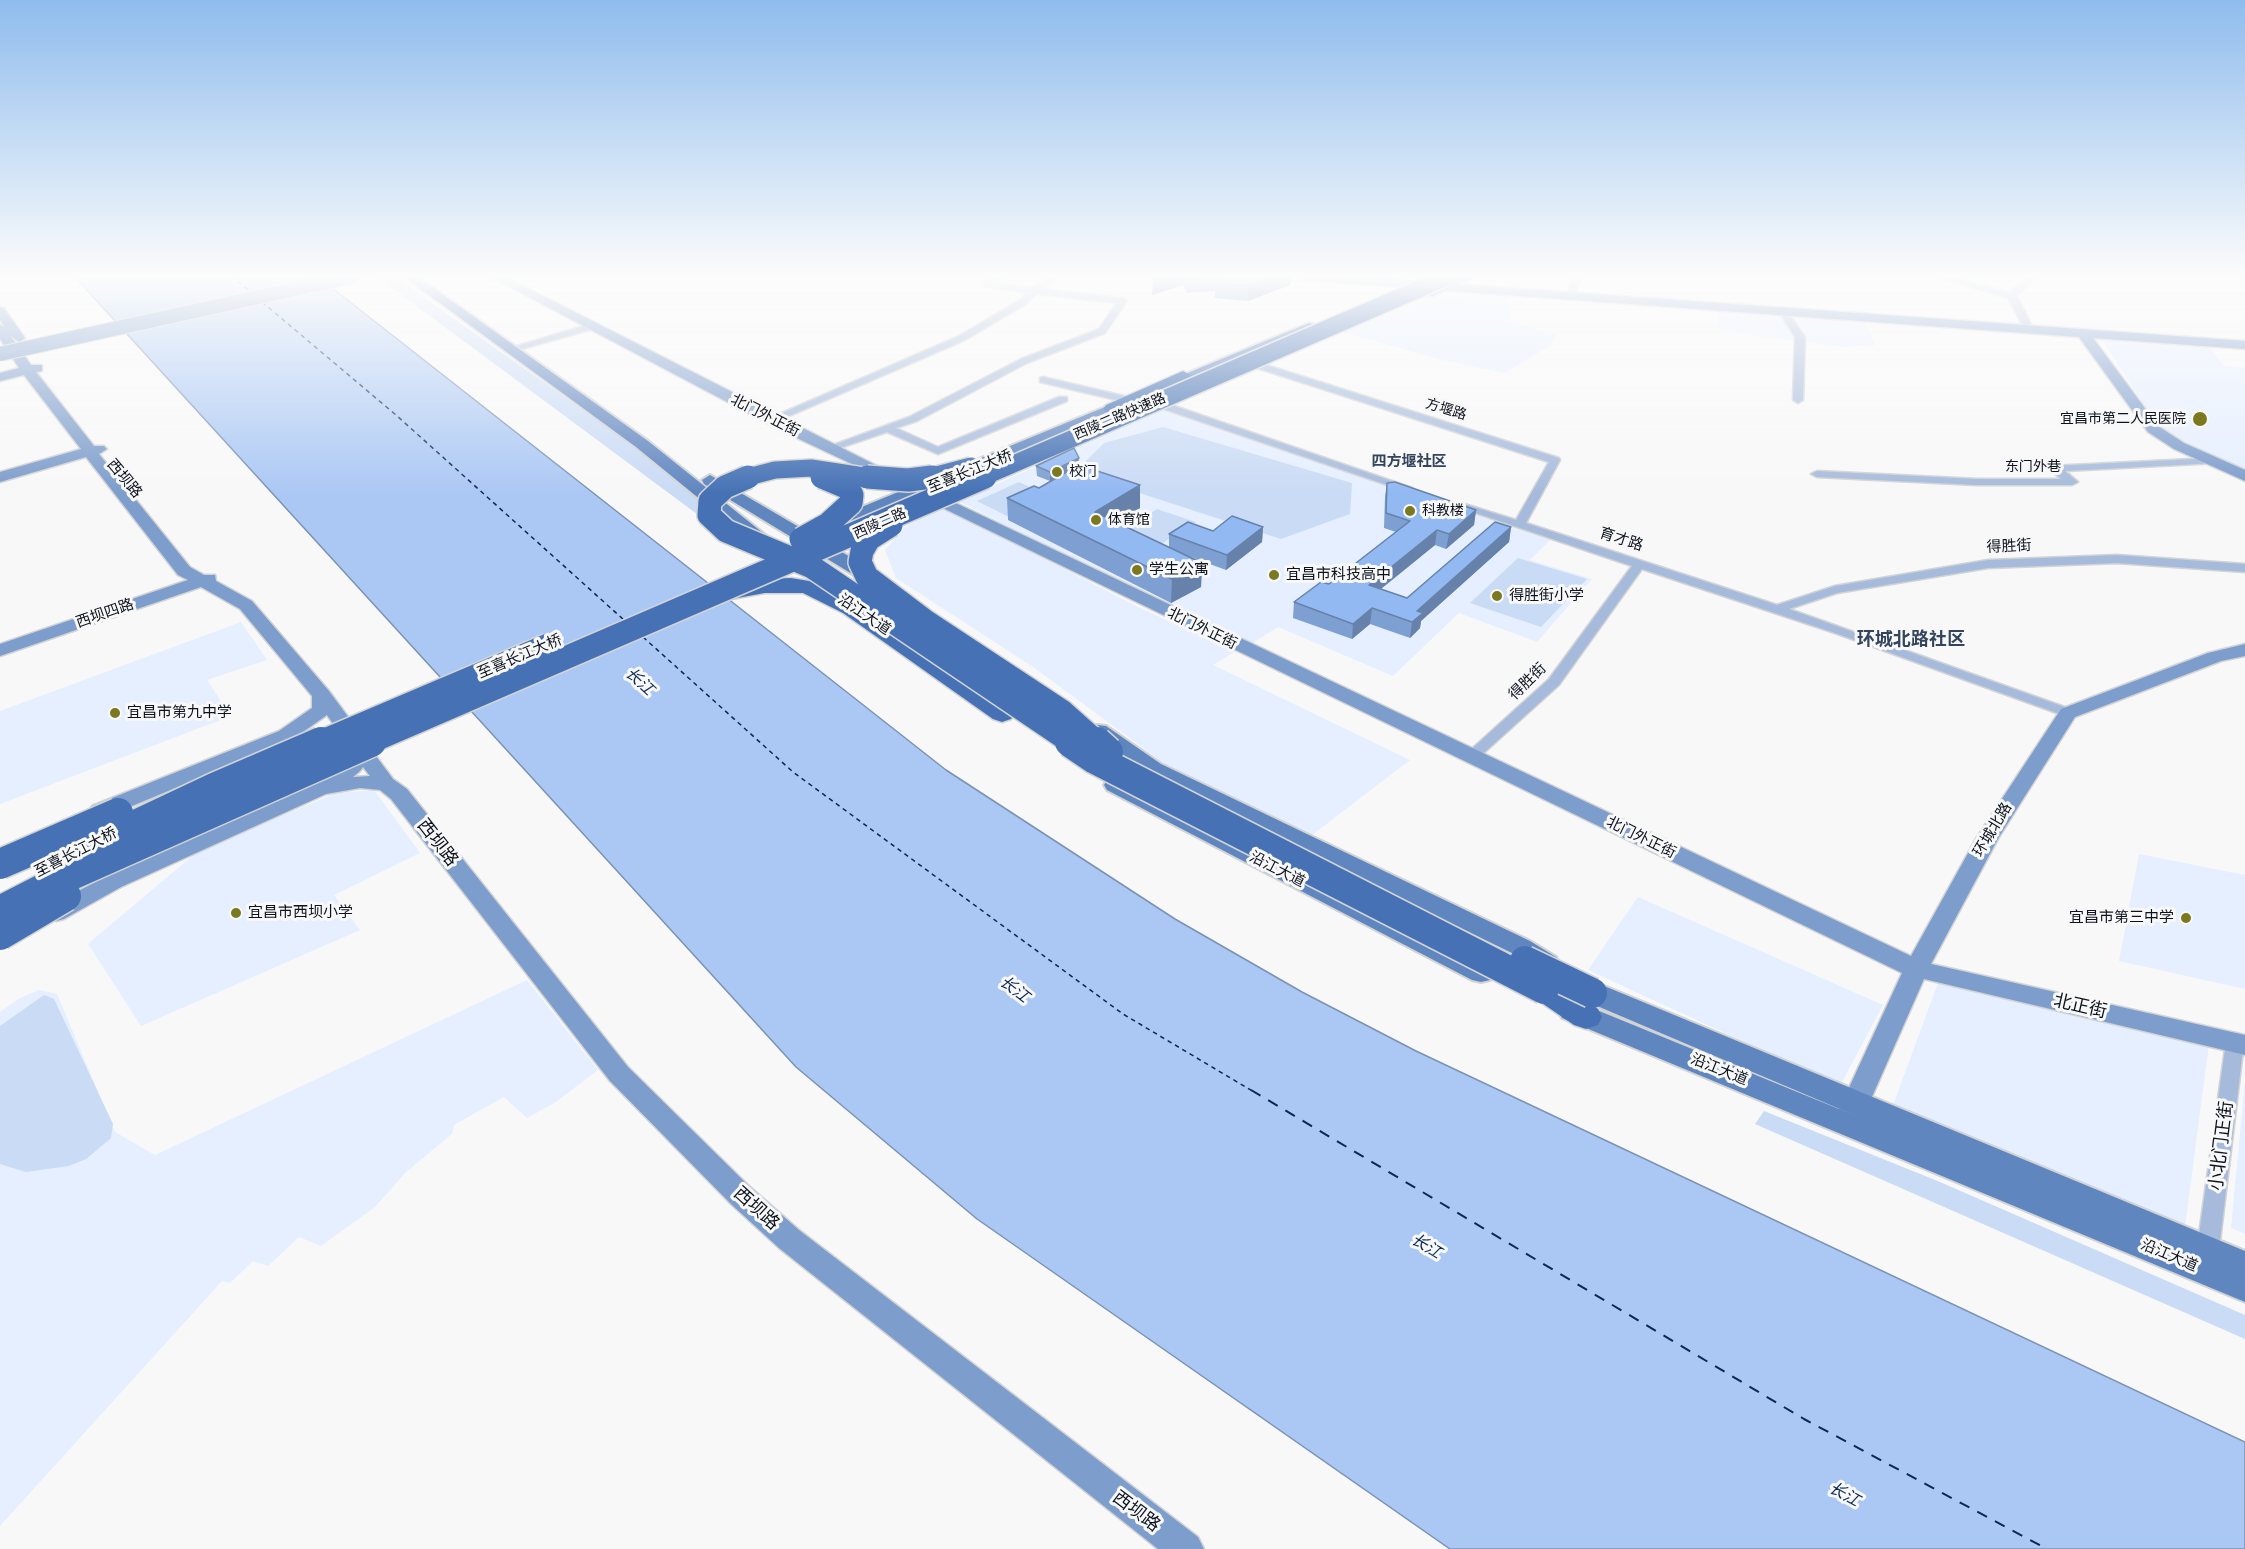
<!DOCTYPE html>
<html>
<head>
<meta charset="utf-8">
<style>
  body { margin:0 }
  canvas { display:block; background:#f8f8f8 }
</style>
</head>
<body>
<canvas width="2245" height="1549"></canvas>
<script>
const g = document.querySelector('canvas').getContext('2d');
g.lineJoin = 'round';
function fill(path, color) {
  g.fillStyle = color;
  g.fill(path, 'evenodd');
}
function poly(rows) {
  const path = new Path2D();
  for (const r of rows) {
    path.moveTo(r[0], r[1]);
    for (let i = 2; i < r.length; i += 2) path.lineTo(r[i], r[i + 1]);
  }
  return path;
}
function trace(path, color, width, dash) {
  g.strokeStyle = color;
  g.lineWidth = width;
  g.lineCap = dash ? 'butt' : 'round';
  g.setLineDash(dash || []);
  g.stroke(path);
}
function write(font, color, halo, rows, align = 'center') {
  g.font = font + ' "DM Sans","Noto Sans SC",sans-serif';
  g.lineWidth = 6;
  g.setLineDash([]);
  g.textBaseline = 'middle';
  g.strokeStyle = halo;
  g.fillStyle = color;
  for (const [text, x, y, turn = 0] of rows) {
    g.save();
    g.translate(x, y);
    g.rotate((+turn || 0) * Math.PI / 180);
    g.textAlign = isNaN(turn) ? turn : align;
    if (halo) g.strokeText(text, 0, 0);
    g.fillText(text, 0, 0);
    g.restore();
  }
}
fill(poly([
  [1492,276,1571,276,1565,287,1511,286,1491,278],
  [1505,293,1511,322,1556,335,1551,345,1505,373,1442,360,1342,332,1427,299],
  [1716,307,1863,316,1875,345,1845,347,1720,331],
  [2099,335,2207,343,2224,366,2245,368,2245,471,2198,450,2162,427,2148,411],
  [1163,410,1550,540,1530,560,1592,579,1537,642,1459,613,1393,676,1278,627,1248,646,958,501],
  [944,507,1140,608,1236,651,1213,665,1410,760,1299,845,1184,778,1033,667,896,578,885,550,905,527],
  [241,622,267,660,207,680,231,716,0,804,0,711],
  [374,790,420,853,334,895,360,930,141,1026,88,944,198,851,336,793],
  [2139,854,2245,875,2245,989,2119,961],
  [1638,897,1883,1005,1840,1086,1588,970],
  [527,980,598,1070,556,1102,527,1118,504,1097,454,1125,452,1134,405,1173,375,1207,321,1246,299,1237,268,1266,253,1261,230,1283,222,1281,0,1526,0,1012,20,998,39,990,57,994,115,1132,155,1155],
  [1938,983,2209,1044,2184,1234,1892,1108],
  [2245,1081,2245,1234,2231,1228]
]), '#e5efff');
fill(poly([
  [376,276,394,276,704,496,697,514],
  [1163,427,1352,483,1350,514,1281,539,1075,472,1104,443],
  [1019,482,1050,496,1007,516,977,501],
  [1157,509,1196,522,1150,551,1113,537],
  [1518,558,1587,579,1541,627,1470,603],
  [44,995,54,999,113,1124,111,1138,86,1159,69,1166,26,1172,0,1164,0,1026],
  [1764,1111,1940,1182,2245,1315,2245,1339,1755,1124]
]), '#cadbf5');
const water = poly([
  [74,276,317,276,946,770,1175,919,1302,992,1416,1051,2245,1442,2245,1549,1450,1549,977,1219,796,1067,74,276]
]);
fill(water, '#abc8f4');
trace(water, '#7b92b4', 1.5);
trace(poly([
  [231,276,252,293],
  [262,302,396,415,624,620],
  [643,637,793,772,1123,1014,1254,1092]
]), '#0a2854', 1.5, [4.5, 4]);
trace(poly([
  [1251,1090,1804,1419,2047,1549]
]), '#0a2854', 2, [11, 9]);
const street = poly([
  [995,276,1005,276,995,283,1032,288,1050,276,1059,276,1042,289,1123,298,1127,301,1105,333,1027,363,917,421,896,428,938,447,1059,397,1067,397,1067,401,938,454,887,432,834,450,825,448,909,417,1021,359,1099,329,1117,303,1036,294,1026,304,965,340,775,422,766,420,959,336,1020,300,1027,293,984,286,984,282,995,276],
  [1574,276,1582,276,1575,293,1571,296,1567,293,1574,276],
  [1935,276,1948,276,2010,293,2027,276,2036,276,2017,296,2031,324,2023,326,2008,298,1935,276],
  [1782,307,1785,308,1805,337,1803,400,1798,403,1793,400,1795,337,1778,310,1782,307],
  [593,323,596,324,596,328,522,349,517,346,593,323],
  [1254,363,1260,363,1559,458,1560,460,1526,523,1777,605,1835,586,1988,560,2117,555,2245,564,2245,572,2117,563,1988,568,1837,593,1789,609,2073,710,2075,713,2068,717,1835,633,1642,569,1559,685,1476,760,1471,761,1466,760,1464,757,1466,754,1549,679,1632,566,1452,505,1458,502,1516,520,1549,462,1254,367,1254,363],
  [1043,377,1137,399,1138,401,1133,404,1040,382,1040,378,1043,377],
  [1158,403,1166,403,1412,488,1410,490,1402,490,1158,407,1158,403],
  [2212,458,2217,461,2216,463,2065,471,2078,482,2072,485,1977,485,1817,477,1811,474,1817,471,1977,479,2061,479,2051,470,2051,466,2212,458],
  [2235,1035,2242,1037,2244,1042,2219,1249,2216,1255,2208,1258,2200,1255,2197,1249,2226,1042,2228,1037,2235,1035]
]);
const secondary = poly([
  [489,276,504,276,901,478,893,483,888,481,784,432,489,276],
  [1296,276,1347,276,2245,341,2245,349,2093,338,2158,426,2184,443,2245,470,2245,481,2174,449,2148,432,2079,337,1302,280,1296,276],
  [0,307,4,308,25,338,19,342,10,335,31,365,42,365,42,371,36,372,94,446,104,446,107,449,99,454,190,567,204,575,215,575,216,581,252,601,329,691,363,737,376,738,379,742,373,752,393,779,407,789,628,1067,751,1188,799,1230,1198,1537,1204,1549,1158,1549,779,1248,731,1204,610,1081,391,799,380,790,360,788,326,794,121,887,64,919,56,921,48,919,44,913,48,907,105,877,323,779,345,763,352,752,327,715,293,739,108,816,92,816,89,811,92,806,279,731,312,708,312,696,240,609,201,587,0,656,0,644,188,580,178,575,86,457,0,482,0,472,81,449,24,375,0,381,0,373,19,368,0,339,0,325,4,326,0,320,0,307],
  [363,767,370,776,353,777,360,771,363,767],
  [924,488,1911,956,1977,837,2061,709,2208,653,2245,644,2245,656,2221,661,2075,717,1999,837,1931,964,2245,1035,2245,1055,1924,979,1860,1124,1850,1127,1840,1124,1836,1116,1902,973,918,496,916,493,918,490,924,488]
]);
const primary = poly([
  [403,276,417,276,648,441,773,541,776,545,773,549,761,549,636,447,403,276],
  [1459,276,1475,276,1433,296,1423,296,1421,293,1459,276],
  [1309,323,1314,324,1314,330,830,533,818,533,815,529,818,525,1309,323],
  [710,475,881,575,883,579,874,585,867,583,704,484,702,480,710,475],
  [1098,725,1106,726,1161,764,1530,941,1556,957,1560,964,1556,971,1547,973,1538,971,1512,953,1145,774,1090,736,1087,731,1090,726,1098,725],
  [1115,778,1490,966,1494,973,1490,980,1481,982,1472,980,1107,790,1104,785,1107,780,1115,778],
  [1580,976,2245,1251,2245,1302,1562,1018,1558,1011,1562,1004,1572,1001,1582,1004,1861,1118,1583,1000,1571,992,1567,985,1571,978,1580,976]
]);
const highway = poly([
  [1183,371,1192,376,1189,380,1118,413,1112,415,1103,409,1106,405,1183,371],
  [791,578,815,582,859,603,1011,709,1015,714,1011,719,1002,722,993,719,843,613,803,593,765,593,726,600,718,598,715,593,718,588,726,586,765,579,791,578],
  [1544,978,1555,981,1598,1009,1602,1017,1598,1025,1586,1029,1574,1025,1533,997,1528,989,1533,981,1544,978]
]);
trace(street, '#d2d3d5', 3);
trace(secondary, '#d2d3d5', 3);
trace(primary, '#d2d3d5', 4);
trace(highway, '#d2d3d5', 3);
fill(street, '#a6bbdc');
fill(secondary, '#7d9dcc');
fill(primary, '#6086c0');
fill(highway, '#4672b5');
const secondaryBridge = poly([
  [0,354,354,276]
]);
const highwayBridgeFar2 = poly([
  [820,476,827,478],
  [744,478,775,470,811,468,877,478],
  [925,478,971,466],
  [981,478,1449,276]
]);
const highwayBridgeFar1 = poly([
  [748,477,725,487,710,501,709,515,726,531,812,567,1072,743],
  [867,477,908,480,932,477],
  [891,525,869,539,862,551,860,562,867,577,924,620,1062,711,1098,743],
  [801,539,828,524,851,503,852,495,848,488,822,477],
  [318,743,548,645],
  [368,743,985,477]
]);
const highwayBridge = poly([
  [1070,742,1095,759,1544,989],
  [1097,742,1108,752],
  [70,856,214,788,321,742],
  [0,864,118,813],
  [0,911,60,880,371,742],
  [0,935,66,896],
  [1525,961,1592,993]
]);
trace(secondaryBridge, '#d2d3d5', 16, []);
trace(highwayBridgeFar2, '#d2d3d5', 20, []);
trace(highwayBridgeFar1, '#d2d3d5', 26, []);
trace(highwayBridge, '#d2d3d5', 33, []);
trace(secondaryBridge, '#7d9dcc', 14);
trace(highwayBridgeFar2, '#4672b5', 17);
trace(highwayBridgeFar1, '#4672b5', 23);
trace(highwayBridge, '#4672b5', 30);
fill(poly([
  [1157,276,1291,276,1290,285,1248,301,1215,298,1215,291,1187,293,1183,285,1152,295],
  [1079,458,1079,465,1140,508,1116,522,1169,548,1169,534,1263,527,1262,542,1226,570,1180,553,1202,563,1201,587,1171,603,1008,520,1007,498,1039,488,1050,481,1037,476,1036,466],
  [1387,483,1476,510,1474,525,1446,549,1435,545,1381,589,1407,598,1511,527,1509,542,1421,621,1420,628,1410,638,1370,624,1352,639,1293,618,1294,602,1329,584,1396,532,1384,528,1385,497]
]), '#7e9fd1');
fill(poly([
  [1166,276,1183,276,1183,285,1152,295,1153,280],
  [1277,276,1291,276,1290,285,1248,301,1249,286],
  [1079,458,1079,467,1050,481,1050,472],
  [1140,485,1140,508,1095,534,1095,512],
  [1476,510,1474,525,1446,549,1449,534],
  [1263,527,1262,542,1226,570,1227,555],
  [1511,527,1509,542,1421,621,1420,628,1410,638,1412,622,1417,611],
  [1437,530,1435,545,1367,600,1369,585],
  [1202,563,1201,587,1171,603,1172,579],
  [1372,608,1370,624,1352,639,1353,624]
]), '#6782aa');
const building = poly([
  [1157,276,1166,276,1153,280,1157,276],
  [1186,276,1277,276,1249,286,1215,283,1221,276,1188,278,1186,276],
  [1074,448,1079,458,1050,472,1036,466,1074,448],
  [1079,465,1140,485,1095,512,1202,563,1172,579,1007,498,1034,486,1039,488,1079,465],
  [1395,482,1476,510,1449,534,1437,530,1369,585,1407,598,1495,522,1511,527,1417,611,1423,613,1412,622,1372,608,1353,624,1294,602,1321,582,1329,584,1410,521,1386,513,1387,483,1395,482],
  [1232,516,1263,527,1227,555,1169,534,1188,522,1213,531,1232,516]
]);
fill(building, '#93b9f3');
trace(building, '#6782aa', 1.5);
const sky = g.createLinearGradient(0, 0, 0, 493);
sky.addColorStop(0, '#8fbced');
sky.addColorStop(0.56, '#fcfcfc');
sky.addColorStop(1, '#fcfcfc00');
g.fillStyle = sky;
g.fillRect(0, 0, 2245, 493);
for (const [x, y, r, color] of [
  [2200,419,8,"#7b7920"],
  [1057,472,6,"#7b7920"],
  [1410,511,6,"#7b7920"],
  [1096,520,6,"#7b7920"],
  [1137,570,6,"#7b7920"],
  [1274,575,6,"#7b7920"],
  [1497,596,6,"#7b7920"],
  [115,713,6,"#7b7920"],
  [236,913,6,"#7b7920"],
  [2186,918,6,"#7b7920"]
]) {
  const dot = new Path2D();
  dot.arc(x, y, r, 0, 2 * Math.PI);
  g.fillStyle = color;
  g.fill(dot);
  trace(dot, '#f8f8f8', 2);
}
write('14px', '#0c131e', '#f8f8f8', [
  ["方堰路",1446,410,17],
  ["西陵二路快速路",1120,417,-23],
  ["东门外巷",2033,467],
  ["西陵二路",880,524,-24]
]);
write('14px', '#0c131e', '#f8f8f8', [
  ["宜昌市第二人民医院",2186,419,"right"],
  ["校门",1069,472],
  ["科教楼",1422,511],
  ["体育馆",1108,520]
], 'left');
write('15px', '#0c131e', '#f8f8f8', [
  ["北门外正街",765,416,27],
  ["至喜长江大桥",970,472,-22],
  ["西坝路",124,479,50],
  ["育才路",1621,540,18],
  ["得胜街",2009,547,-3],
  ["西坝四路",105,614,-19],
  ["沿江大道",864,615,34],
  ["北门外正街",1202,629,26],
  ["至喜长江大桥",520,657,-23],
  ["得胜街",1528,682,-44],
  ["环城北路",1993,830,-59],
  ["北门外正街",1641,838,26],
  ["至喜长江大桥",76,853,-27],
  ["沿江大道",1277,870,27],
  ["沿江大道",1719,1070,22],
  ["沿江大道",2169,1256,23]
]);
write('bold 15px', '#33445e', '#f8f8f8', [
  ["四方堰社区",1409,462]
]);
write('15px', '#0c131e', '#f8f8f8', [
  ["学生公寓",1149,570],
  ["宜昌市科技高中",1286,575],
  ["得胜街小学",1509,596],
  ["宜昌市第九中学",127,713],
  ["宜昌市西坝小学",248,913],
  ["宜昌市第三中学",2174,918,"right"]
], 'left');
write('italic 16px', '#0a2854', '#f8f8f8', [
  ["长江",639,682,43],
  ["长江",1014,990,38],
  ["长江",1426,1247,31],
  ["长江",1844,1495,29]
]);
write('bold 18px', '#33445e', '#f8f8f8', [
  ["环城北路社区",1911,640]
]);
write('18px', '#0c131e', '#f8f8f8', [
  ["西坝路",437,843,52],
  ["北正街",2080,1007,13],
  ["小北门正街",2222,1146,-83],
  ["西坝路",756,1209,42],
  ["西坝路",1136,1512,37]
]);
</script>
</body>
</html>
